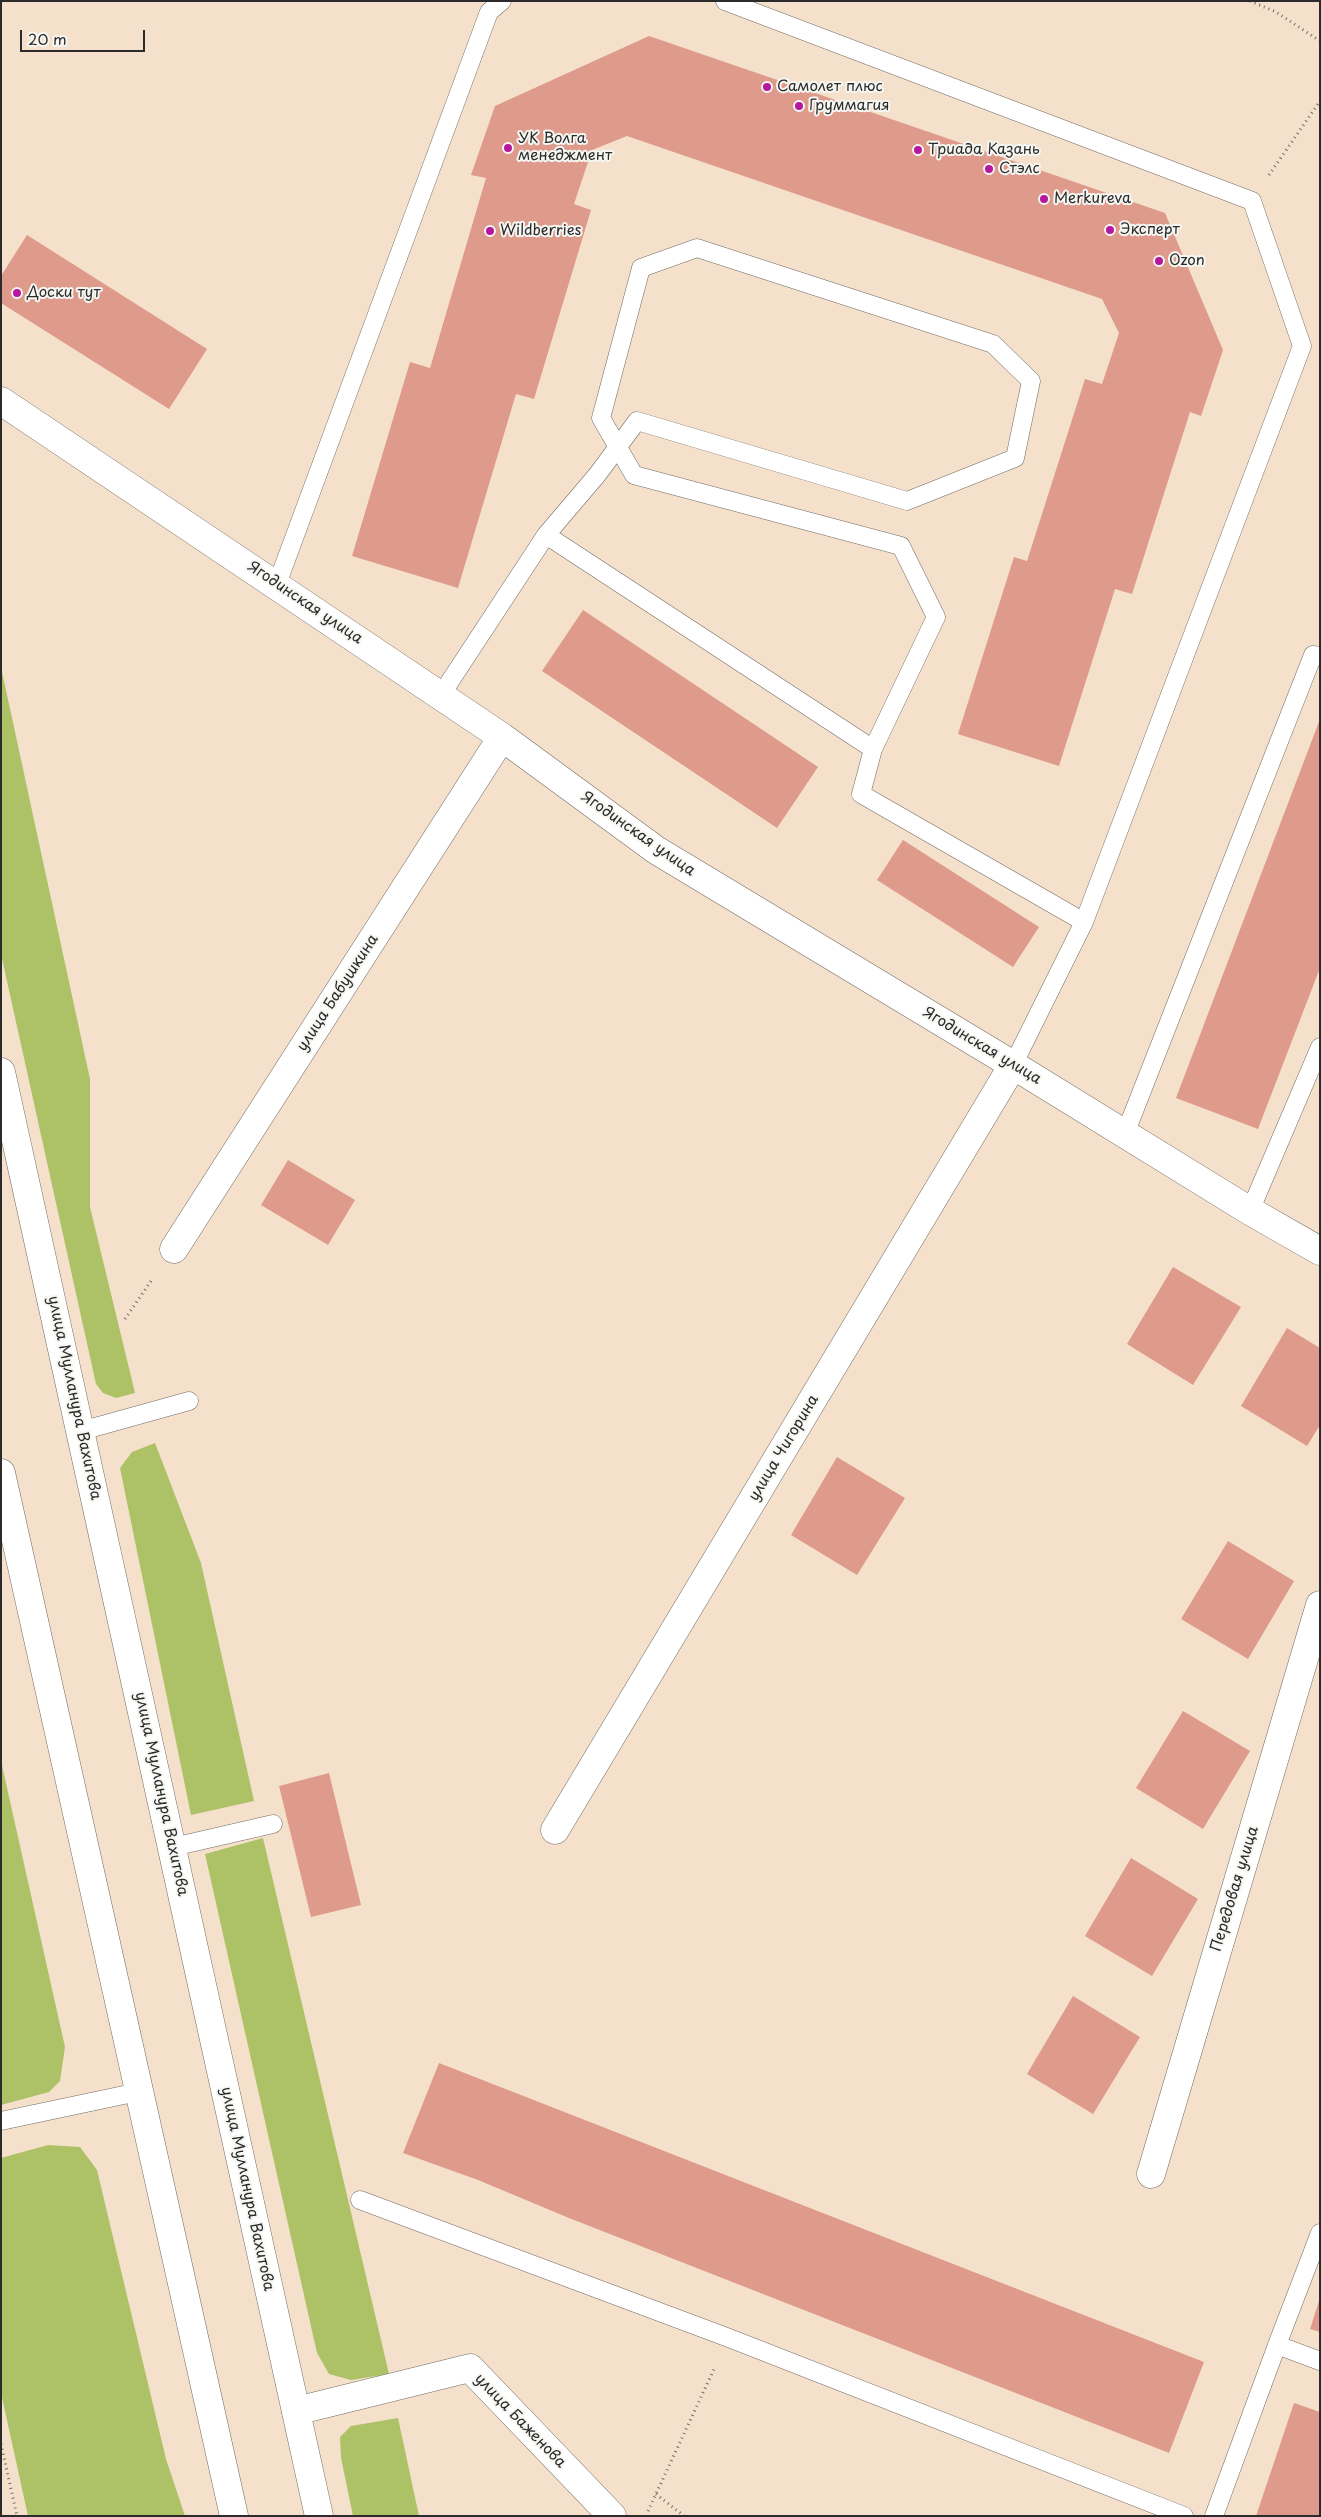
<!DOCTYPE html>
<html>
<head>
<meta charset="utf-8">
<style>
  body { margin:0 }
  #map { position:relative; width:1321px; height:2517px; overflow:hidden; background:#f5e1cb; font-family:"Playpen Sans",sans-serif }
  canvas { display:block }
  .frame { position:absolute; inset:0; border:2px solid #2b2b2b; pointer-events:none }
  .scale { position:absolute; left:20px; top:30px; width:125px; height:22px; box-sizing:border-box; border:2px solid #2b2b2b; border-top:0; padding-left:6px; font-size:15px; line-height:18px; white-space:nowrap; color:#2b2b2b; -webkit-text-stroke:4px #f6f6f2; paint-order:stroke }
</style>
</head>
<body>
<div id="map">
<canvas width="1321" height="2517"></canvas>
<div class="frame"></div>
<div class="scale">20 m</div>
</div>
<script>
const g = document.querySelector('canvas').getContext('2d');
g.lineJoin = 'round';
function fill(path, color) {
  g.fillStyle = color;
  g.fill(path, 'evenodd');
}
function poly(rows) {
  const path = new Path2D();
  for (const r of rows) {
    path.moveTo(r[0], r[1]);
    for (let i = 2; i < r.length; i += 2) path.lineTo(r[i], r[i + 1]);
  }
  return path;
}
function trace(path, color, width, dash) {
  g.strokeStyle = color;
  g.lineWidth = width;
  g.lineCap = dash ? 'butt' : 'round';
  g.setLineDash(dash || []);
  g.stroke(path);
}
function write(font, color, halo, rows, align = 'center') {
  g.font = font + ' "Playpen Sans",sans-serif';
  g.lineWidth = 4;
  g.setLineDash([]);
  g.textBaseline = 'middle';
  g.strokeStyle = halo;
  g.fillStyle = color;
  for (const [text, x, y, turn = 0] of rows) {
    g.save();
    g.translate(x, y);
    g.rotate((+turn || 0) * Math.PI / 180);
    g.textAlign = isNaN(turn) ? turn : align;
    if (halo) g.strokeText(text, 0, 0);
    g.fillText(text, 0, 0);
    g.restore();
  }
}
fill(poly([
  [1,667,90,1079,90,1207,135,1393,116,1398,103,1393,96,1384,1,954],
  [155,1443,201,1563,254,1801,191,1815,120,1468,132,1452],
  [1,1761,65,2047,60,2081,49,2092,1,2105],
  [263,1838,389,2374,351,2380,329,2374,317,2353,205,1854],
  [48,2145,80,2147,97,2170,166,2459,185,2516,28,2516,1,2393,1,2158],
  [398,2418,419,2516,353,2516,341,2458,340,2437,351,2426]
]), '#adc266');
fill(poly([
  [649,36,1165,213,1223,350,1201,416,1190,412,1132,594,1115,589,1059,766,958,734,1014,557,1027,561,1085,379,1102,384,1119,333,1102,299,627,136,592,150,574,204,591,210,534,399,516,394,458,588,352,556,410,362,430,368,486,178,471,175,495,106],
  [27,235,207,349,169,409,1,303,1,276],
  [583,610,818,767,777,828,542,671],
  [1320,719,1320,968,1258,1129,1176,1098],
  [903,840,1039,927,1013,967,877,880],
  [288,1160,355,1200,328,1245,261,1205],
  [1173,1267,1241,1307,1193,1385,1127,1344],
  [1287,1328,1320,1348,1320,1425,1307,1446,1241,1406],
  [837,1457,905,1498,857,1575,791,1535],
  [1228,1541,1294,1581,1248,1659,1181,1619],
  [1183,1711,1250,1751,1203,1829,1136,1788],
  [329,1773,361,1905,311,1917,279,1786],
  [1131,1858,1198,1899,1152,1976,1085,1936],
  [1073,1996,1140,2037,1093,2114,1027,2074],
  [439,2063,1204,2362,1169,2453,569,2218,478,2180,403,2153],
  [1319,2301,1320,2301,1320,2332,1310,2329],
  [1294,2403,1320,2412,1320,2516,1256,2516]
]), '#de9a8a');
const service = poly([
  [725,1,1252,201,1302,346,1084,922,1013,1065],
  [546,535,873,749],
  [277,584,489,12,502,1],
  [441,695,546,535,597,475,637,421,907,501,1015,458,1031,381,993,344,697,248,641,268,601,418,634,475,901,546,936,617,873,749,861,794,1084,922],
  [1125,1134,1313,655,1320,656],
  [1250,1211,1320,1047],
  [81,1431,189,1401],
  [173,1847,273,1824],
  [1,2121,138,2092],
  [360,2200,729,2338,1184,2516],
  [1277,2345,1320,2233],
  [1214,2516,1277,2345,1320,2361]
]);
const minor = poly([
  [1,401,502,737,656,850,1013,1065,1250,1211,1320,1251],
  [174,1249,502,737],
  [555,1830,1013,1065],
  [1151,2174,1320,1605],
  [296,2411,470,2368,612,2516]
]);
const secondary = poly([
  [1,1072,319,2516],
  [1,1473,234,2516]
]);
trace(service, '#726b63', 19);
trace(minor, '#726b63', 29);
trace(secondary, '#726b63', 29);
trace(poly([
  [1250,1,1276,12,1320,41],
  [1269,175,1320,101],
  [125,1319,153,1278],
  [1,2444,17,2516],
  [656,2494,684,2516],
  [648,2511,715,2367]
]), '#726b63', 3, [1, 4]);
trace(service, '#fff', 18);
trace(minor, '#fff', 28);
trace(secondary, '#fff', 28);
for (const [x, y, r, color] of [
  [767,87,5,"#b5179e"],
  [799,106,5,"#b5179e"],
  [508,148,5,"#b5179e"],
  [918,150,5,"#b5179e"],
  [989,169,5,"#b5179e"],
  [1044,199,5,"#b5179e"],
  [1110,230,5,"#b5179e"],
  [490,231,5,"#b5179e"],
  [1159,261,5,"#b5179e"],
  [17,293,5,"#b5179e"]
]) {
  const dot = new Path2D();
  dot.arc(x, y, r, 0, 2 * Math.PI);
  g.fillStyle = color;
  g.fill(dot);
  trace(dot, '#f6f6f2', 2);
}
write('15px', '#2b2b2b', '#f6f6f2', [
  ["Самолет плюс",777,87],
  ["Груммагия",809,106],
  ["УК Волга",518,139],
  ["менеджмент",518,156],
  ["Триада Казань",928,150],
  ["Стэлс",999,169],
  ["Merkureva",1054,199],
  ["Эксперт",1120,230],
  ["Wildberries",500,231],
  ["Ozon",1169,261],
  ["Доски тут",27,293]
], 'left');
write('15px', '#2b2b2b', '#f6f6f2', [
  ["Ягодинская улица",305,603,34],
  ["Ягодинская улица",638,834,35],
  ["улица Бабушкина",338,993,-57],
  ["Ягодинская улица",982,1046,31],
  ["улица Мулланура Вахитова",74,1398,78],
  ["улица Чигорина",784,1448,-59],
  ["улица Мулланура Вахитова",161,1794,78],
  ["Передовая улица",1235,1889,-73],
  ["улица Мулланура Вахитова",247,2189,78],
  ["улица Баженова",520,2421,46]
]);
</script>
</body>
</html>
